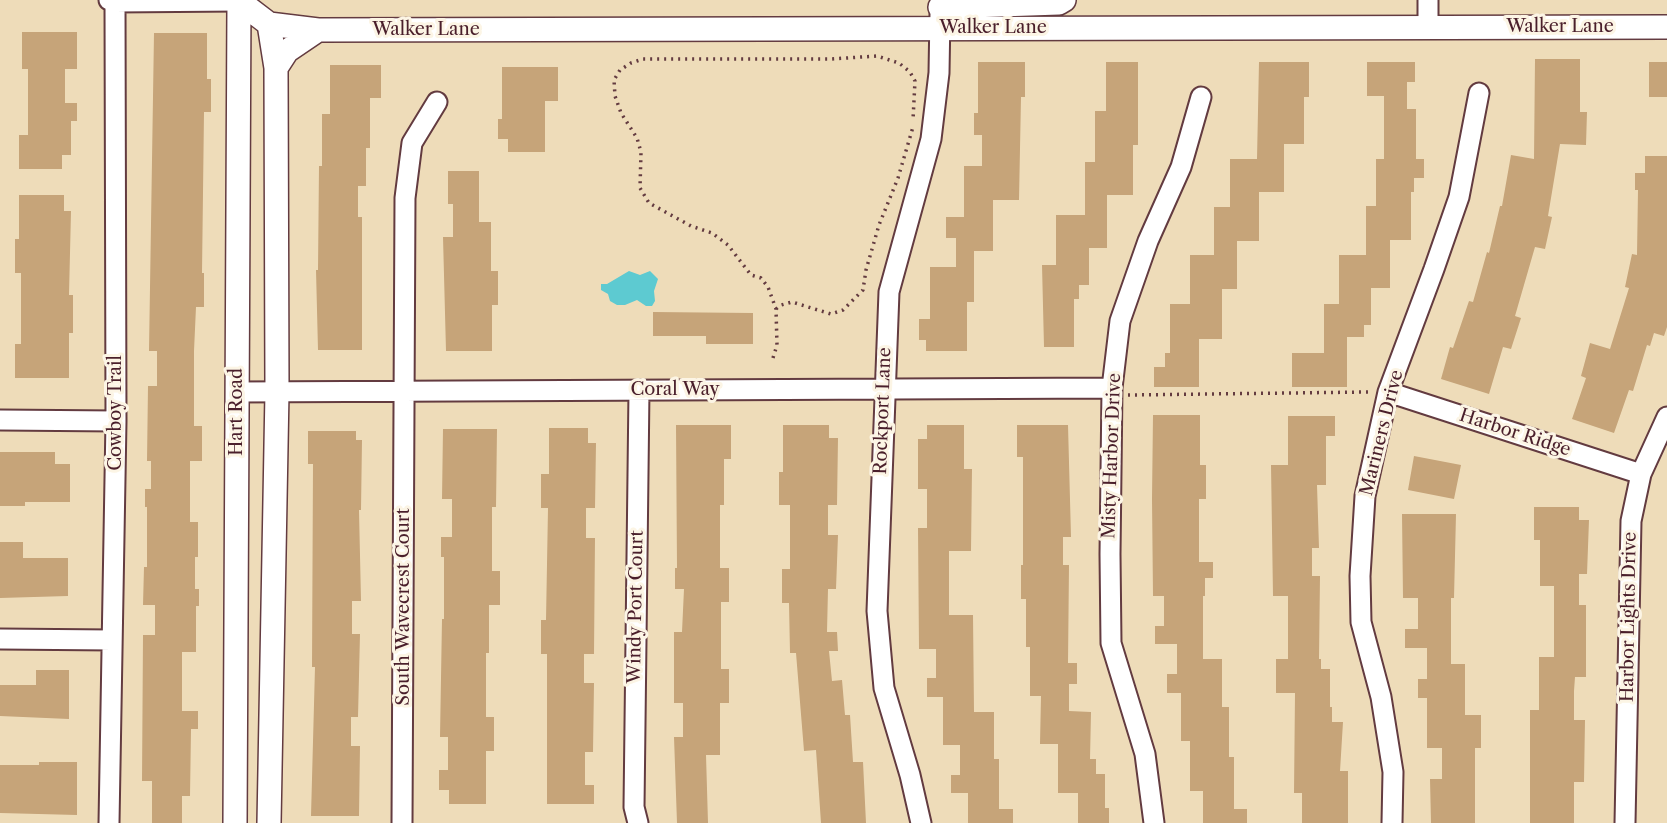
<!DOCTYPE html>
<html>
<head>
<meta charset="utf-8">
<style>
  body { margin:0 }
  canvas { display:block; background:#eedcb9 }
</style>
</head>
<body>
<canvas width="1667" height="823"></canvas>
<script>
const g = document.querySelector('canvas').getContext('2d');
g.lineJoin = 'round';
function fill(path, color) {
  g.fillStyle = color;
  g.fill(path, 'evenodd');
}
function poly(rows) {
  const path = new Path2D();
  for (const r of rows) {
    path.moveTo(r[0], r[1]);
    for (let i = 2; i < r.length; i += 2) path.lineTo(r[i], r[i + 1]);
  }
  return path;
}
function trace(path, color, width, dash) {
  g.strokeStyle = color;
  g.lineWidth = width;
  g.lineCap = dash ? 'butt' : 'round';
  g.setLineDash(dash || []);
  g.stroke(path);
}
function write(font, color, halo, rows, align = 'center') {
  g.font = font + ' "Libre Caslon Text",serif';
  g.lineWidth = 6;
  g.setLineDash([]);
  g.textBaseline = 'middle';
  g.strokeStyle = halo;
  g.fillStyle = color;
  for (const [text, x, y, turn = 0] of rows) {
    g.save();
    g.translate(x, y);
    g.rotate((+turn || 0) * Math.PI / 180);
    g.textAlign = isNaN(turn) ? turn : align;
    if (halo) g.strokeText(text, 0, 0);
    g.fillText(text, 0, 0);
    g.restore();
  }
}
fill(poly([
  [629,271,640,275,650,271,658,279,654,291,655,301,652,306,646,306,637,300,625,305,617,305,610,301,608,294,601,290,601,284,607,284]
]), '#5dcad1');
fill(poly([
  [22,32,77,32,77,69,65,69,65,103,77,103,77,121,71,121,71,155,62,155,62,169,19,169,19,135,28,135,28,69,22,69],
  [154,33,207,33,207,79,211,79,211,112,204,112,202,273,204,273,204,307,196,307,194,351,194,426,202,426,202,461,190,461,190,522,198,522,198,557,195,557,195,589,199,589,199,606,196,606,196,652,182,652,182,711,198,711,198,729,191,729,190,796,182,796,182,823,152,823,152,781,142,781,143,635,155,635,155,605,143,605,144,567,147,567,147,507,145,507,145,489,151,489,151,461,147,461,148,386,157,386,157,351,149,351],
  [1535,59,1580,59,1580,112,1587,112,1586,145,1560,144,1548,216,1552,217,1545,249,1535,247,1515,316,1521,318,1511,349,1503,347,1489,394,1441,379,1450,347,1453,348,1469,301,1473,302,1487,252,1489,253,1500,206,1502,206,1511,155,1534,159],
  [978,62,1025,62,1025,97,1021,97,1019,200,993,200,993,251,974,251,974,302,967,302,967,351,926,351,926,340,919,340,919,319,930,319,930,267,956,267,956,238,946,238,946,217,964,217,964,166,982,166,982,135,974,135,974,113,978,113],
  [1106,62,1138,62,1138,145,1133,145,1133,195,1107,195,1107,248,1089,248,1089,285,1079,285,1079,299,1074,299,1074,347,1044,347,1042,265,1056,265,1056,215,1085,215,1085,162,1095,162,1095,111,1106,111],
  [1259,62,1309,62,1309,97,1304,97,1304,144,1284,144,1284,192,1259,192,1259,241,1237,241,1237,289,1222,289,1222,339,1199,339,1199,387,1154,387,1154,367,1165,367,1165,353,1170,353,1170,304,1190,304,1190,255,1214,255,1214,207,1230,207,1230,159,1257,159],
  [1367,62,1415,62,1415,82,1407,82,1407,109,1416,109,1416,159,1424,159,1424,178,1414,178,1414,192,1411,192,1411,240,1390,240,1390,288,1371,288,1371,325,1364,325,1364,337,1347,337,1347,387,1292,387,1292,353,1324,353,1324,304,1339,304,1339,255,1366,255,1366,206,1376,206,1376,159,1384,159,1384,96,1367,96],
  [1649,62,1667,62,1667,97,1649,97],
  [330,65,381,65,381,98,370,98,370,148,366,148,366,186,358,186,358,217,362,217,362,350,318,350,316,270,318,270,319,166,322,166,322,114,330,114],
  [502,67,558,67,558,101,545,101,545,152,508,152,508,139,498,139,498,119,502,119],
  [1645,156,1667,156,1667,327,1664,336,1654,333,1650,346,1647,345,1633,391,1629,390,1614,433,1572,419,1586,378,1581,376,1590,343,1610,349,1629,288,1625,287,1632,254,1637,255,1638,190,1635,190,1635,173,1645,173],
  [448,171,479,171,479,222,491,222,491,271,498,271,498,305,492,305,492,351,446,351,443,237,453,237,453,204,448,204],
  [19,195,64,195,64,211,71,211,69,295,73,295,73,333,69,333,69,378,15,378,15,344,21,344,21,273,15,273,15,239,19,239],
  [653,312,753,313,753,344,706,344,706,336,653,336],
  [1153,415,1200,415,1200,465,1206,465,1206,499,1199,499,1199,562,1213,562,1213,578,1205,578,1205,596,1203,596,1203,659,1222,659,1222,707,1229,707,1229,757,1234,757,1234,809,1247,809,1247,823,1203,823,1203,791,1190,791,1190,741,1181,741,1181,693,1167,693,1167,674,1177,674,1177,644,1155,644,1155,626,1164,626,1164,596,1153,596,1152,499],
  [1288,416,1335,416,1335,436,1326,436,1326,485,1317,485,1319,548,1312,548,1312,576,1320,576,1319,659,1321,659,1321,669,1330,669,1330,707,1332,707,1332,722,1343,722,1340,771,1348,771,1348,823,1302,823,1302,793,1294,793,1295,693,1276,693,1276,659,1288,659,1288,596,1273,596,1271,465,1288,465],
  [676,425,731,425,731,459,724,459,724,505,720,505,720,568,729,568,729,602,721,602,721,669,729,669,729,703,720,703,720,755,706,755,708,823,677,823,674,737,683,737,683,703,674,703,674,632,682,632,684,589,675,589,675,568,677,568],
  [783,425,829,425,829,438,838,438,837,505,828,505,828,535,838,535,836,589,828,589,827,632,837,632,838,651,829,651,832,681,842,680,845,715,850,715,853,762,863,762,866,823,821,823,816,750,804,751,796,653,790,653,789,603,782,603,782,569,790,569,790,505,779,505,779,472,783,472],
  [927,425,964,425,964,469,972,469,971,551,949,551,949,615,973,615,974,712,994,712,994,759,999,759,999,809,1013,809,1013,823,968,823,968,793,951,793,951,775,960,775,960,745,943,745,943,697,927,697,927,678,936,678,936,649,919,649,918,528,927,528,927,489,918,489,918,439,927,439],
  [1017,425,1068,425,1071,537,1063,537,1063,565,1069,565,1068,663,1077,663,1077,684,1069,684,1069,711,1091,712,1090,759,1096,759,1096,774,1105,774,1105,808,1109,808,1109,823,1078,823,1078,793,1058,793,1058,744,1040,744,1041,696,1030,696,1030,647,1026,647,1026,599,1021,599,1021,565,1023,565,1023,457,1017,457],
  [549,428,588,428,588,443,596,443,595,508,586,508,586,538,595,538,594,654,584,654,584,683,594,683,593,752,585,752,585,785,594,785,594,804,547,804,547,654,541,654,541,620,546,620,548,508,541,508,541,474,549,474],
  [443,429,497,429,496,507,492,507,492,571,500,571,500,605,489,605,489,653,486,653,486,717,494,717,494,751,486,751,486,804,449,804,449,790,439,790,439,770,448,770,448,737,440,737,442,619,444,619,444,557,441,557,441,537,452,537,452,499,442,499],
  [308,431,356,431,356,440,362,440,361,510,359,510,361,601,352,601,352,634,360,634,358,717,351,717,351,746,360,746,359,816,311,816,315,667,312,667,313,464,308,464],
  [0,452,55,452,55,464,70,464,70,502,25,502,25,506,0,506],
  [1414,456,1461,465,1454,499,1408,490],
  [1534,507,1579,507,1579,520,1589,520,1587,574,1579,574,1579,605,1586,605,1586,677,1575,677,1574,691,1574,720,1585,720,1584,782,1574,782,1574,823,1530,823,1530,710,1539,710,1539,657,1554,657,1554,586,1540,586,1540,540,1534,540],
  [1402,514,1456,514,1454,598,1451,598,1451,664,1465,664,1465,715,1481,715,1481,748,1475,748,1475,823,1431,823,1430,779,1442,779,1442,748,1427,748,1427,698,1418,698,1418,679,1427,679,1427,648,1405,648,1405,629,1418,629,1418,598,1403,598],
  [0,542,23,542,23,558,68,558,68,596,0,598],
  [36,670,69,670,69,719,0,716,0,685,36,685],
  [39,762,77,762,77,815,0,813,0,765,39,765]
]), '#c6a479');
const minor = poly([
  [109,0,115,2,239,1],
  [1428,0,1428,27],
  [237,392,1112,388],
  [1388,392,1641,474],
  [0,420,116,421],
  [0,639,112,640],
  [109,823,116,421,115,2],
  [402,823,405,198,412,143,437,102],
  [638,823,634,807,639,390],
  [921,823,910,775,884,688,877,611,889,292,931,139,939,73,940,14],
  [1154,823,1145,754,1111,643,1110,554,1112,388,1120,321,1148,241,1181,167,1201,97],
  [1392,823,1393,772,1381,697,1361,622,1360,576,1365,496,1388,392,1434,269,1459,197,1479,93],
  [1625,823,1631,521,1641,474,1667,417]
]);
const tertiary = poly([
  [239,1,269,24,318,30,1667,27],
  [940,7,1059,3,1064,0],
  [276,68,287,51,318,30],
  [235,823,239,1],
  [269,823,277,392,276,68,269,24]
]);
trace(minor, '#633b40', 23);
trace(tertiary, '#633b40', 26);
trace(poly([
  [776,309,781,305,792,302,831,314,843,310,863,290,866,270,879,225,898,178,913,127],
  [773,358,777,345,776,309,768,287,761,278,751,275,728,245,712,233,691,226,649,203,640,188,641,152,637,138,621,113,615,96,614,80,620,70,631,63,643,59,831,59,877,56,899,63,910,72,915,81,913,120],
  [1128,395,1369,392]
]), '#633b40', 3.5, [2, 5]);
trace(minor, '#fff', 19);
trace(tertiary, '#fff', 23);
write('18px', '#4a1f2b', '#fcf5e5', [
  ["Walker Lane",1560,27],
  ["Walker Lane",993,28],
  ["Walker Lane",426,30],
  ["Coral Way",675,390],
  ["Rockport Lane",883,411,-88],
  ["Hart Road",237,412,-90],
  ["Cowboy Trail",116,413,-90],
  ["Mariners Drive",1382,433,-76],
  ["Harbor Ridge",1515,433,18],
  ["Misty Harbor Drive",1112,456,-88],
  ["South Wavecrest Court",404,607,-90],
  ["Windy Port Court",636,607,-89],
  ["Harbor Lights Drive",1629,617,-89]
]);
</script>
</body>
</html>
